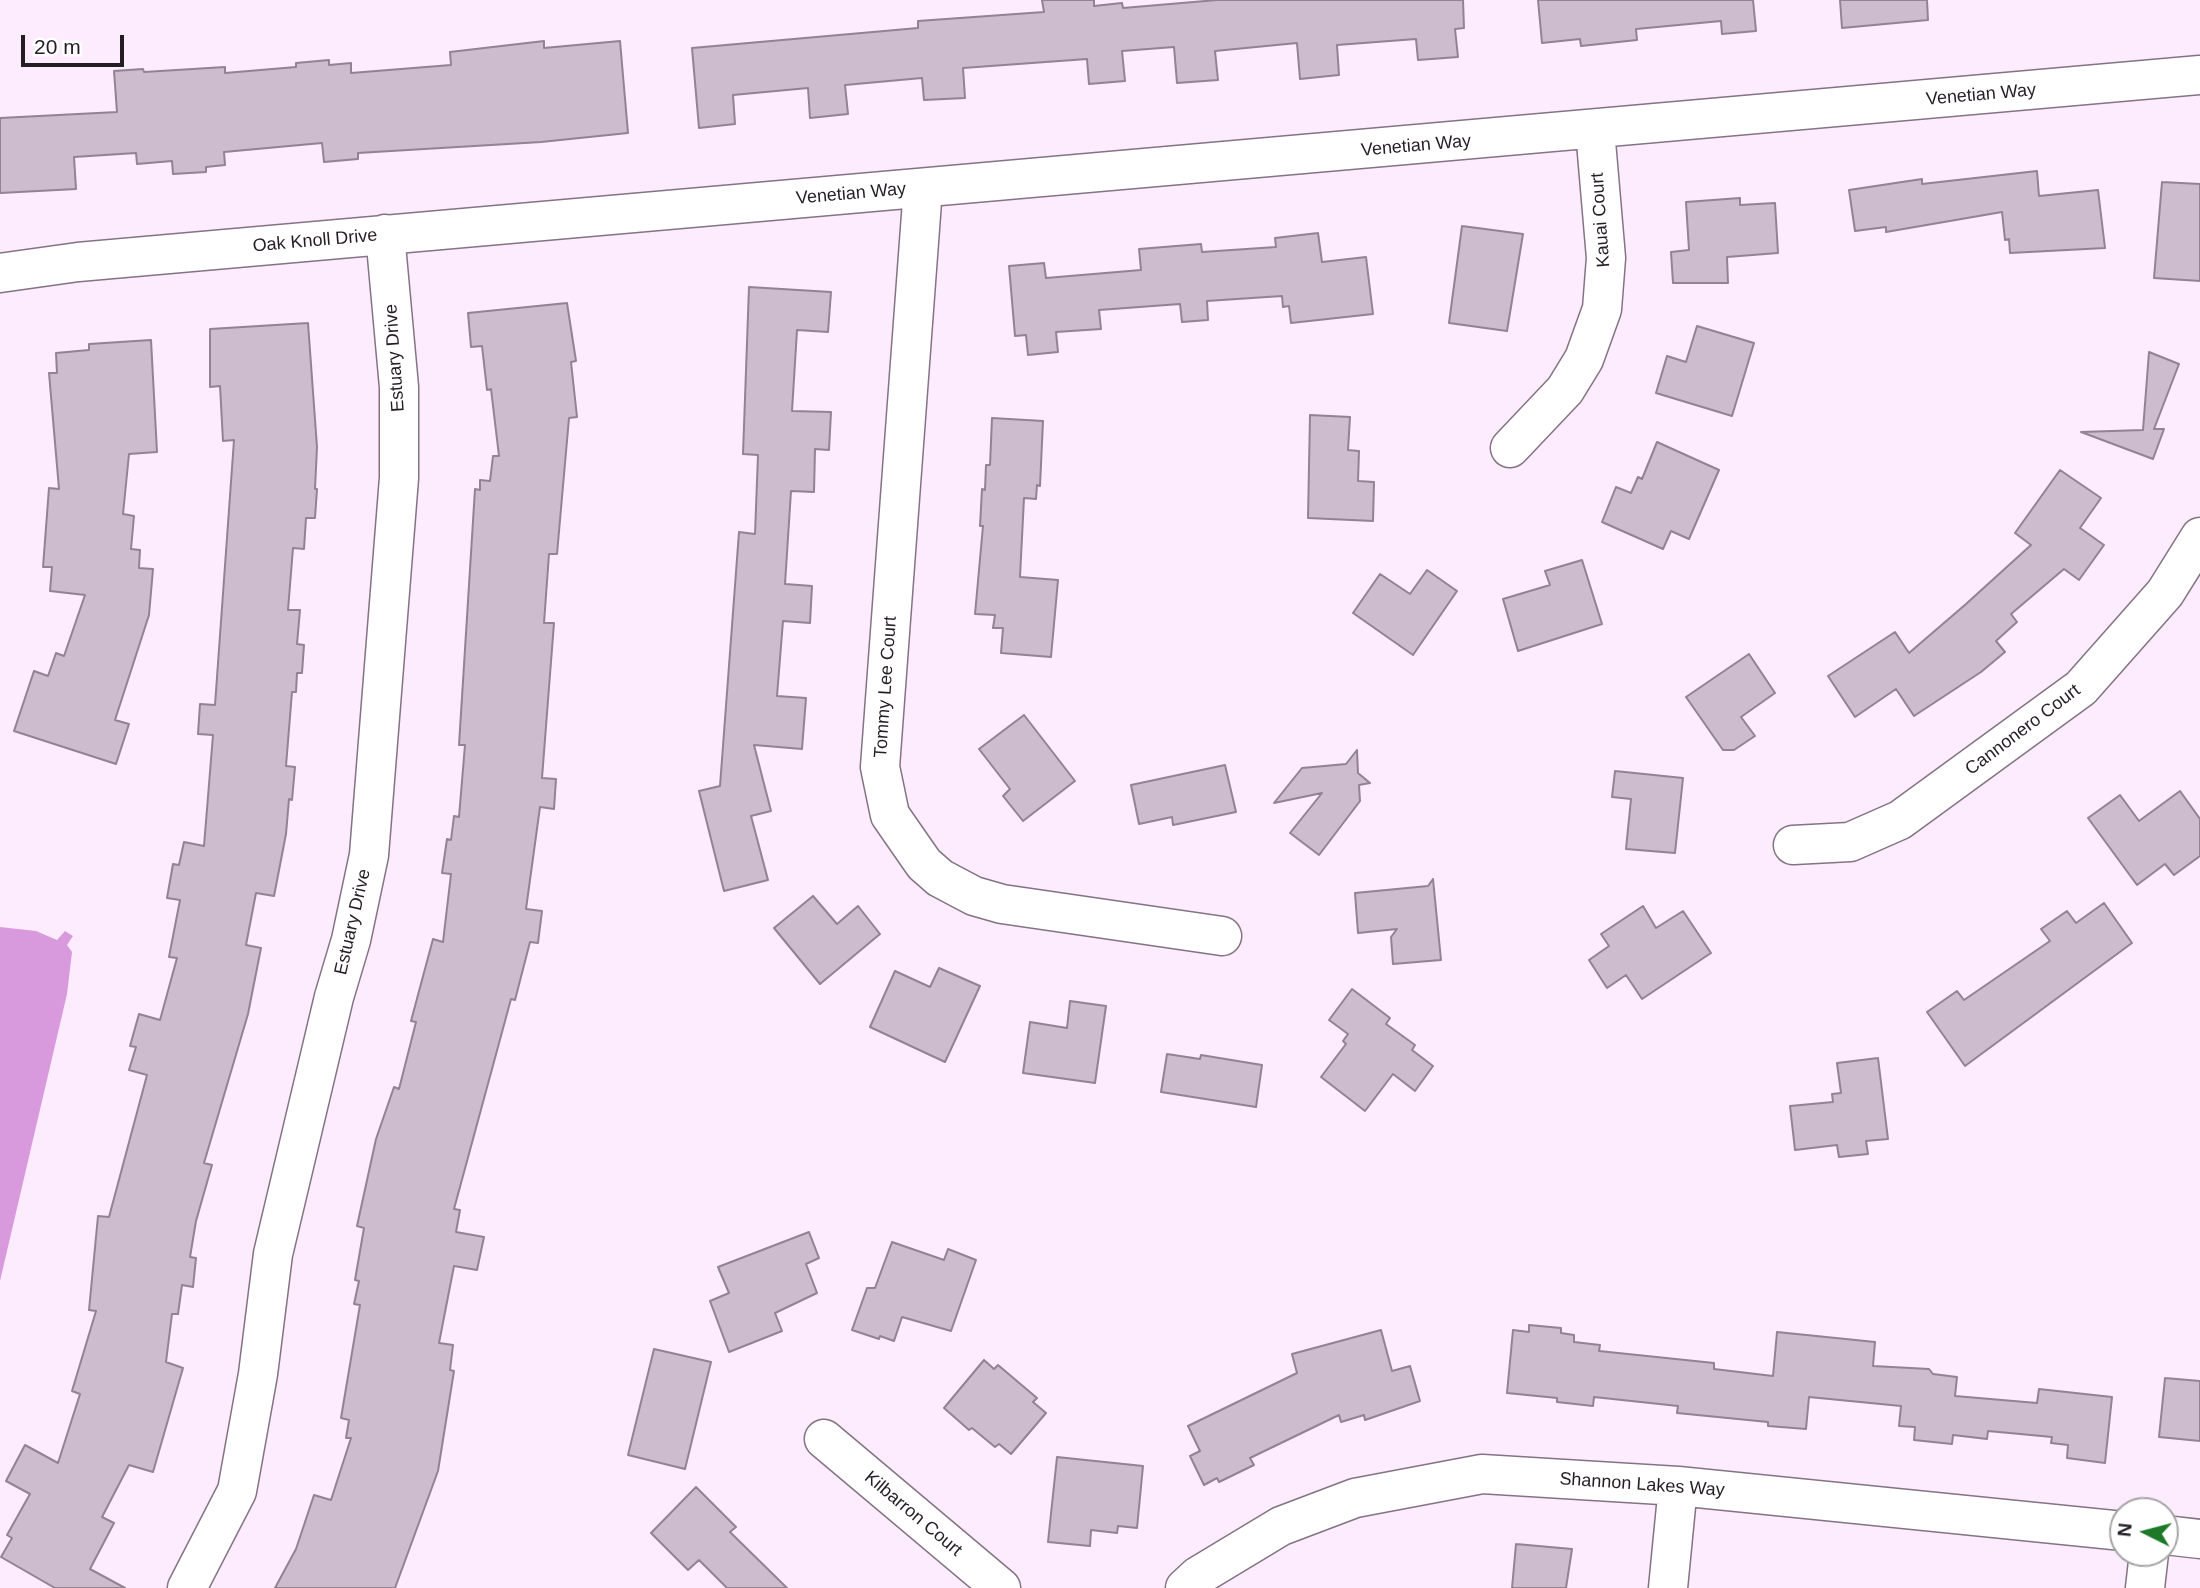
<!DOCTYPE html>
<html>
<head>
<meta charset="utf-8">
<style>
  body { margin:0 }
  #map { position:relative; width:2200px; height:1588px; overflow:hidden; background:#fdebfe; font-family:Helvetica,sans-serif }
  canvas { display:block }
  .north { position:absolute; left:2109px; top:1497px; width:70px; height:70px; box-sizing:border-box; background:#fff; border:2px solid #a7a5a7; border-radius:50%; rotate:276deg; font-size:19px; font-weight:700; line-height:28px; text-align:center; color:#241e24 }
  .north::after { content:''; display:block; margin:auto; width:24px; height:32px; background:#1d7827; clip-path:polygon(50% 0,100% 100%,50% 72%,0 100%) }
  .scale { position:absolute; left:21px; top:35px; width:103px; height:32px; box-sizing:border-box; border:4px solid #241e24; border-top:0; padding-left:9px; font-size:21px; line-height:24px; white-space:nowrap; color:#241e24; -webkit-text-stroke:5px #fff; paint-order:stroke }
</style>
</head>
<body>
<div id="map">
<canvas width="2200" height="1588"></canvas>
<div class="north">N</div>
<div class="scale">20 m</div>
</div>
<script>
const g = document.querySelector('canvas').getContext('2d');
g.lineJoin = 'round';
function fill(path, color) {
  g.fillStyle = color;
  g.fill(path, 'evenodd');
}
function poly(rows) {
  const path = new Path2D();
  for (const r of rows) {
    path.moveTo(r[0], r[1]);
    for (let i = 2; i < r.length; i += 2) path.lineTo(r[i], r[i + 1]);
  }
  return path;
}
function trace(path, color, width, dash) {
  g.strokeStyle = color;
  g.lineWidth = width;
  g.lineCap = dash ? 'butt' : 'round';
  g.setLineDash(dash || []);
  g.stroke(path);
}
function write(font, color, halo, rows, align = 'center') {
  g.font = font + ' Helvetica,sans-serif';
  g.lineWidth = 7;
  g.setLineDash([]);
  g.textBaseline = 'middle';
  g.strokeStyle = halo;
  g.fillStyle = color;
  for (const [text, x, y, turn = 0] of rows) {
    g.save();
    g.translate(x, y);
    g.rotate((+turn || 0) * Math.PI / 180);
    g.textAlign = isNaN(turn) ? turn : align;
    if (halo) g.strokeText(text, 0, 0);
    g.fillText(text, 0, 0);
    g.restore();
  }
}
fill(poly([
  [0,927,36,931,57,940,65,931,73,936,67,945,72,952,67,994,0,1281]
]), '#d99add');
const building = poly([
  [1042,0,1094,0,1094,6,1122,3,1123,8,1217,0,1463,0,1464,28,1455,29,1458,57,1418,60,1416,39,1337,45,1339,75,1300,79,1297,43,1215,51,1218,80,1177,83,1174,47,1122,51,1125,81,1089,84,1087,59,963,68,965,98,924,100,922,78,845,85,848,114,810,118,808,88,733,95,735,124,699,128,692,48,918,28,918,21,1044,12,1042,0],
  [1538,0,1753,0,1756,31,1722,34,1721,21,1636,29,1637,40,1581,46,1580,39,1542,43,1538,0],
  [1840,0,1927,0,1928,20,1842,28,1840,0],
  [544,41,544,48,620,41,628,133,541,142,358,153,358,159,324,162,322,143,224,152,225,165,206,167,206,172,173,174,172,161,137,164,136,153,74,157,76,189,0,193,0,118,117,112,114,71,143,69,144,72,225,67,225,73,296,67,296,63,329,60,329,65,351,63,351,73,451,65,450,52,544,41],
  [2037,171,2039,196,2098,190,2105,248,2010,253,2009,239,2005,240,2002,212,1886,232,1886,227,1855,231,1849,190,1922,179,1922,184,2037,171],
  [2162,182,2200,184,2200,281,2154,278,2162,182],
  [1740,198,1740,205,1775,203,1778,253,1727,257,1728,283,1673,283,1671,252,1689,250,1686,202,1740,198],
  [1462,226,1523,234,1507,331,1449,323,1462,226],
  [1318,233,1322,262,1366,257,1373,314,1291,323,1289,306,1283,307,1282,296,1207,301,1208,320,1182,322,1180,304,1099,310,1101,329,1056,332,1058,352,1028,355,1026,335,1015,336,1009,266,1044,263,1046,278,1141,270,1139,249,1201,244,1202,252,1276,247,1275,238,1318,233],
  [749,287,831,292,828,332,797,330,792,411,831,412,829,450,815,449,814,492,791,491,785,584,812,586,810,623,783,621,777,696,806,698,802,749,754,745,771,811,751,816,768,880,724,891,699,791,720,786,739,532,755,534,758,455,743,454,749,287],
  [567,303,576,361,571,362,577,417,569,418,557,554,549,554,544,623,554,623,542,778,556,779,554,809,540,807,526,909,542,911,538,943,530,942,515,1000,511,999,454,1209,460,1210,456,1232,484,1237,477,1270,454,1266,439,1343,453,1345,450,1370,454,1371,438,1471,395,1588,275,1588,296,1549,314,1495,331,1500,351,1438,346,1438,349,1420,341,1418,360,1305,354,1304,359,1281,355,1280,364,1228,357,1226,376,1139,394,1087,399,1089,416,1022,411,1021,433,939,443,942,451,874,442,873,447,839,451,840,454,816,459,817,465,745,459,745,475,489,480,490,480,480,490,481,493,456,499,456,491,389,487,390,482,346,471,347,468,313,567,303],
  [308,323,317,447,315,489,317,489,315,518,306,518,304,549,293,548,288,610,300,610,297,644,304,645,302,673,297,673,296,692,292,692,286,766,295,767,292,800,289,799,286,834,274,896,256,893,246,945,261,948,248,1014,204,1163,212,1165,196,1221,190,1257,196,1258,193,1287,182,1285,178,1314,172,1314,166,1362,183,1368,153,1472,129,1465,102,1517,114,1523,90,1569,125,1588,55,1588,1,1557,12,1538,7,1535,30,1494,6,1481,25,1445,58,1463,80,1394,72,1391,96,1311,89,1310,98,1216,109,1217,147,1075,129,1070,136,1047,130,1046,139,1014,160,1020,177,958,169,957,180,900,167,898,173,864,179,865,184,842,204,846,213,735,198,734,200,704,215,705,234,440,223,441,220,386,210,387,210,329,308,323],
  [1697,326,1754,343,1732,416,1656,393,1667,356,1686,362,1697,326],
  [151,340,157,452,129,454,123,514,134,516,131,549,140,550,139,568,153,569,149,615,115,720,129,724,116,764,14,731,34,671,48,676,56,653,64,656,85,595,50,591,52,567,43,567,49,488,59,489,49,373,57,373,56,353,89,350,89,344,151,340],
  [2149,352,2179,364,2154,429,2164,429,2153,459,2081,432,2143,430,2149,352],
  [1310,415,1350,417,1348,450,1359,451,1358,481,1374,482,1373,521,1308,518,1310,415],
  [992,418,1043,421,1040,486,1037,485,1036,499,1024,498,1020,577,1058,580,1051,657,1001,653,1003,628,993,628,995,615,975,614,983,526,980,526,982,489,985,490,986,465,990,465,992,418],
  [1657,442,1719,470,1689,539,1671,531,1663,549,1602,522,1616,487,1631,493,1638,477,1642,479,1657,442],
  [2060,470,2101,498,2080,528,2104,545,2079,580,2064,569,2011,614,2017,622,1996,641,2005,652,1981,672,1914,716,1896,689,1855,717,1828,676,1895,632,1909,653,1966,604,2031,545,2015,533,2060,470],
  [1582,560,1602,624,1518,651,1503,599,1550,585,1545,571,1582,560],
  [1427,570,1457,591,1413,655,1353,613,1380,574,1410,594,1427,570],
  [1749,654,1775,693,1741,717,1755,736,1734,750,1723,750,1686,697,1749,654],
  [1024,715,1075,781,1023,821,1003,796,1010,789,979,749,1024,715],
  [1357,750,1358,773,1370,783,1359,785,1360,801,1319,855,1290,833,1322,793,1274,803,1302,768,1346,764,1357,750],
  [1225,765,1236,812,1173,825,1172,817,1139,824,1131,785,1225,765],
  [1615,771,1683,778,1675,853,1626,849,1631,799,1612,797,1615,771],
  [2180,791,2200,819,2200,856,2174,875,2165,864,2137,885,2088,818,2120,795,2139,821,2180,791],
  [1433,879,1441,960,1393,964,1391,937,1397,929,1358,933,1355,893,1428,886,1433,879],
  [813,896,837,924,858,906,880,934,820,984,774,928,813,896],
  [2104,903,2132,943,1965,1066,1927,1012,1957,991,1964,1000,2050,941,2041,929,2067,911,2076,923,2104,903],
  [1643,906,1656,928,1683,911,1711,953,1642,999,1626,975,1607,988,1589,960,1609,946,1601,934,1643,906],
  [939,968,980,986,945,1062,870,1027,895,971,930,987,939,968],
  [1352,989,1390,1018,1386,1024,1415,1045,1412,1050,1433,1066,1415,1091,1393,1074,1365,1111,1321,1077,1346,1044,1343,1041,1348,1034,1329,1020,1352,989],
  [1070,1001,1106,1006,1095,1083,1023,1073,1030,1022,1067,1028,1070,1001],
  [1167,1054,1200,1059,1201,1055,1262,1065,1256,1107,1161,1092,1167,1054],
  [1878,1058,1888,1139,1866,1141,1868,1154,1839,1157,1837,1145,1795,1150,1790,1106,1833,1102,1832,1094,1841,1093,1837,1063,1878,1058],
  [809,1232,819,1258,806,1264,817,1293,775,1313,782,1331,729,1352,710,1301,729,1293,718,1267,809,1232],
  [892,1242,944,1260,948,1249,976,1260,951,1331,902,1317,894,1341,880,1336,879,1339,852,1330,867,1288,875,1288,892,1242],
  [1529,1325,1561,1328,1561,1333,1574,1335,1574,1342,1600,1345,1599,1351,1714,1363,1714,1369,1773,1376,1777,1332,1875,1342,1873,1366,1929,1369,1933,1374,1957,1377,1955,1396,2037,1403,2039,1389,2112,1397,2105,1463,2067,1458,2068,1445,2051,1443,2052,1437,1988,1431,1987,1439,1953,1435,1952,1444,1914,1440,1915,1427,1899,1426,1901,1406,1809,1397,1806,1429,1768,1426,1768,1422,1677,1413,1678,1406,1594,1397,1593,1406,1557,1402,1557,1398,1507,1393,1513,1330,1529,1332,1529,1325],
  [1381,1330,1392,1371,1410,1366,1420,1401,1365,1420,1364,1415,1341,1422,1339,1415,1250,1458,1254,1465,1219,1482,1217,1478,1204,1485,1190,1456,1200,1451,1188,1426,1297,1373,1292,1354,1381,1330],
  [654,1349,711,1362,685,1469,628,1455,654,1349],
  [984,1360,994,1369,998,1365,1037,1398,1033,1402,1046,1413,1011,1454,999,1444,995,1447,972,1428,969,1430,944,1408,984,1360],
  [2165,1378,2200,1381,2200,1441,2159,1437,2165,1378],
  [1057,1457,1143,1466,1137,1528,1118,1526,1117,1533,1091,1530,1090,1546,1048,1542,1057,1457],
  [696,1487,736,1527,730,1532,787,1588,727,1588,699,1560,688,1570,651,1533,696,1487],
  [1516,1544,1572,1549,1566,1588,1512,1588,1516,1544]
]);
fill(building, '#ccbccd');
trace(building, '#928292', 2);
const minor = poly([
  [923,188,880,767,890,815,924,864,940,878,974,896,1002,904,1222,936],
  [0,273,78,262,2200,75],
  [1510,448,1565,390,1584,359,1602,309,1606,258,1595,130],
  [1793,845,1850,842,1900,820,2081,688,2165,593,2200,537],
  [824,1439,1001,1588],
  [2165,1535,2200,1539],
  [187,1588,237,1491,258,1374,273,1254,334,997,351,940,369,855,399,478,399,387,385,234],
  [1185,1588,1198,1576,1281,1526,1355,1498,1482,1474,1678,1486,2123,1531],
  [1668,1588,1678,1486],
  [2145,1588,2149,1553]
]);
trace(minor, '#837383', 41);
trace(minor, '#fff', 38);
write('18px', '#241e24', '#fff', [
  ["Venetian Way",1981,95,-5],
  ["Venetian Way",1416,146,-5],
  ["Venetian Way",851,194,-5],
  ["Kauai Court",1601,220,-94],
  ["Oak Knoll Drive",315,241,-5],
  ["Estuary Drive",395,358,-94],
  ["Tommy Lee Court",886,687,-86],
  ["Cannonero Court",2023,730,-37],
  ["Estuary Drive",353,922,-77],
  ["Shannon Lakes Way",1642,1485,4],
  ["Kilbarron Court",913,1514,40]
]);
</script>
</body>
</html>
